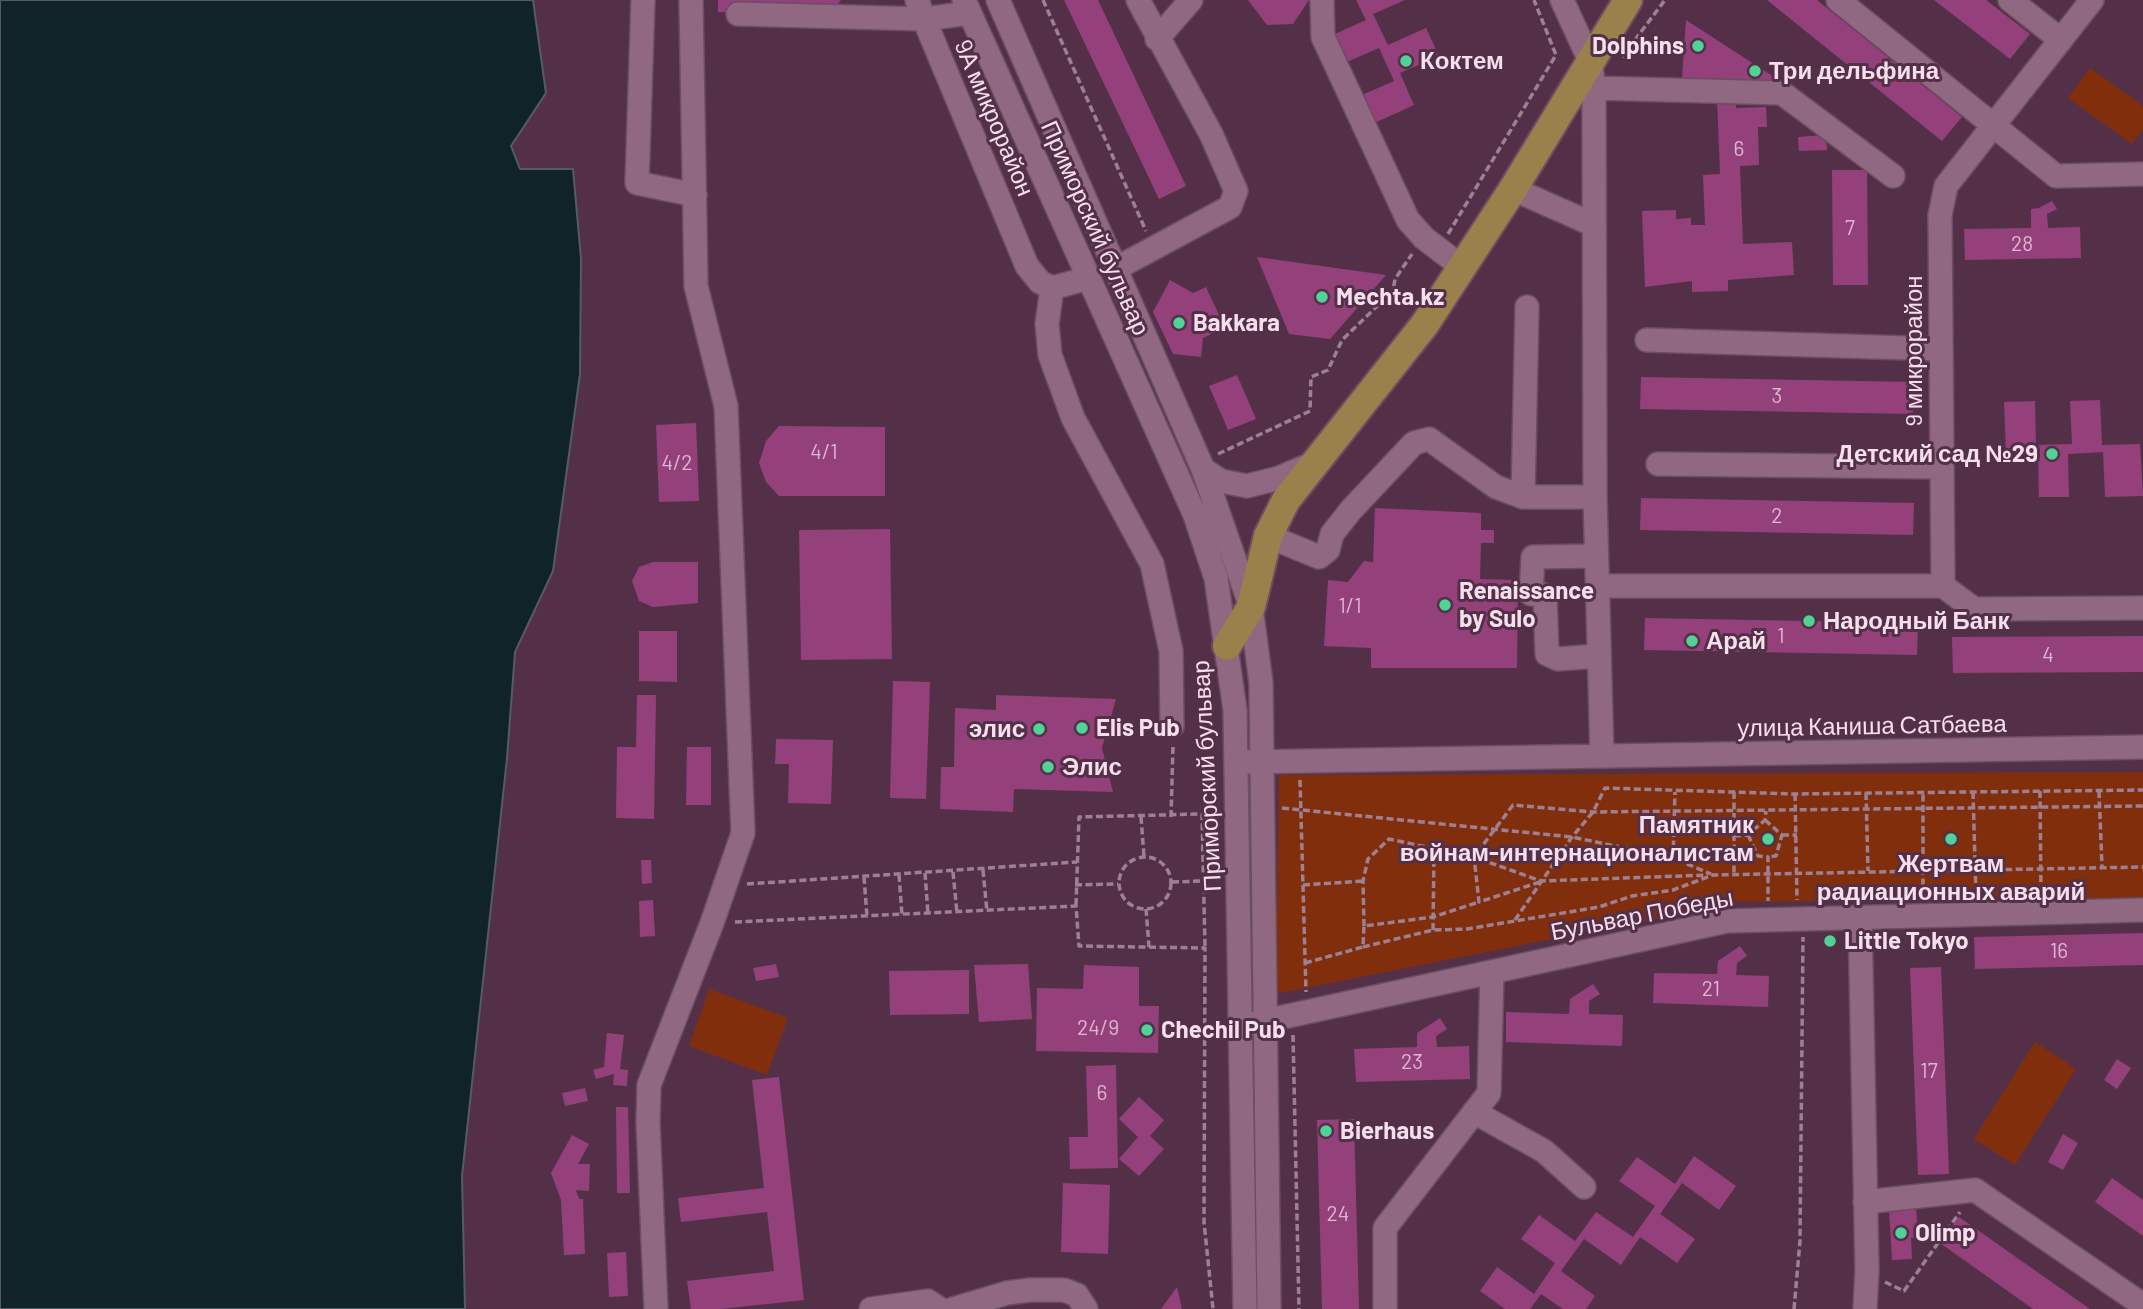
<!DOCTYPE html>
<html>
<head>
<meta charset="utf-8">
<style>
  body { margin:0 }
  canvas { display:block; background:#533047 }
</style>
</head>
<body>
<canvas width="2143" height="1309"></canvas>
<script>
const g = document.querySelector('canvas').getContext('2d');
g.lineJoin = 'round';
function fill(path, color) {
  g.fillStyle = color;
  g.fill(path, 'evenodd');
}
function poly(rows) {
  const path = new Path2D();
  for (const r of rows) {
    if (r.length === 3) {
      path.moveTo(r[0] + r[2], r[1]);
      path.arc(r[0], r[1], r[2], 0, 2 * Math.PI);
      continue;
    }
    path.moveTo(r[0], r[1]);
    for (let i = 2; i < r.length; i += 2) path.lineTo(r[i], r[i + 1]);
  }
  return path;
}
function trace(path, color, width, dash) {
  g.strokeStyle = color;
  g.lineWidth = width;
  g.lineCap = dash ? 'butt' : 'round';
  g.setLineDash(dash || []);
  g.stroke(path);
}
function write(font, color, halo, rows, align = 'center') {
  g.font = font + ' Barlow,sans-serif';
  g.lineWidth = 6;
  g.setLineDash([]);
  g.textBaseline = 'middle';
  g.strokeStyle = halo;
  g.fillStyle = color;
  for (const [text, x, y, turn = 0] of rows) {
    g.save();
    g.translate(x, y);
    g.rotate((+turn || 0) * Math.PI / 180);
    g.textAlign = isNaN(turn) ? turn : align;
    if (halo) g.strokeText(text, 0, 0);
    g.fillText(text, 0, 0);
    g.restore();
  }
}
fill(poly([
  [2090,68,2143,106,2143,130,2132,144,2068,98],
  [2143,772,2143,898,1738,902,1276,994,1279,775],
  [709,989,788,1018,767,1075,689,1046],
  [2035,1042,2076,1069,2015,1165,1974,1139]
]), '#812e0c');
const water = poly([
  [0,0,533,0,546,93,511,146,520,169,573,169,581,259,580,374,553,571,515,652,507,758,462,1176,465,1309,0,1309,0,0]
]);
fill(water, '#102329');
trace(water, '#555b64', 2);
fill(poly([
  [718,0,841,0,835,8,805,13,718,12],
  [1064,0,1098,0,1186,186,1159,199],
  [1248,0,1309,0,1293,24,1267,25],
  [1356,0,1405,0,1373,14,1388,45,1426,28,1439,56,1400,73,1414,105,1368,126,1355,98,1394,81,1379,48,1338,66,1326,38,1366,20],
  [1767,0,1817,0,1962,117,1942,141],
  [1934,0,1986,0,2030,34,2010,59],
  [1686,20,1774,77,1772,84,1682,79],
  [1735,96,1736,108,1766,107,1767,127,1758,127,1759,165,1740,166,1743,244,1792,242,1794,275,1728,280,1728,291,1692,292,1692,281,1645,287,1642,211,1676,210,1676,219,1691,218,1691,225,1705,225,1703,175,1720,174,1717,97],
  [1826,135,1827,150,1799,151,1798,137],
  [1832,170,1867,170,1868,285,1833,285],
  [2052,201,2057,209,2047,214,2048,228,2080,227,2081,258,1965,260,1964,229,2031,228,2031,209,2039,208],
  [1257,257,1386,275,1330,339,1289,334],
  [1170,280,1193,293,1206,287,1225,328,1203,338,1201,357,1173,354,1153,312],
  [1237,375,1256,419,1228,430,1209,386],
  [1641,377,1914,382,1913,414,1640,409],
  [2100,400,2102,445,2140,444,2143,496,2105,497,2103,452,2068,454,2069,497,2039,497,2038,453,2006,454,2004,402,2035,401,2036,445,2072,444,2070,401],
  [696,423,699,501,659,502,656,425],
  [779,426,885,427,885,496,779,496,766,482,759,463,766,441],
  [1641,498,1914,503,1913,535,1640,530],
  [1375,508,1481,513,1481,530,1494,530,1494,543,1481,543,1480,579,1518,580,1517,668,1371,668,1371,648,1324,646,1328,580,1348,582,1364,561,1373,562],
  [890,529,892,659,801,660,799,530],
  [653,562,698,562,698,603,653,607,639,601,632,581,639,567],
  [1645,618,1918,623,1917,655,1644,650],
  [639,631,677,631,677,682,639,681],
  [2143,636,2143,672,1953,673,1952,637],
  [893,681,930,682,926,799,890,798],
  [637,695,656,695,654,819,616,818,617,747,636,747],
  [996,695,1116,699,1102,748,1113,792,1014,789,1013,812,940,809,941,767,954,767,955,708,996,710],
  [776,739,833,740,831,804,788,803,789,764,775,764],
  [687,747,711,747,711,805,686,805],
  [641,860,651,860,652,883,642,884],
  [653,900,655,936,640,937,639,901],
  [2143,933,2143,965,1975,969,1974,937],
  [1740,946,1747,956,1737,963,1736,975,1769,976,1768,1007,1653,1003,1654,973,1717,974,1718,961],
  [776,964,779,977,756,981,753,968],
  [1028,964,1032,1019,979,1022,974,965],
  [1084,965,1139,967,1139,1006,1159,1006,1158,1053,1036,1051,1037,988,1083,989],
  [1941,967,1949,1174,1918,1175,1910,968],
  [969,970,969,1014,890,1015,889,971],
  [1593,984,1600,994,1589,1001,1589,1014,1623,1015,1622,1046,1506,1042,1506,1012,1569,1014,1570,999],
  [1440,1018,1447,1029,1436,1036,1437,1047,1469,1046,1470,1079,1356,1082,1354,1049,1417,1047,1417,1033],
  [607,1033,624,1035,620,1069,628,1070,627,1086,613,1085,614,1074,596,1079,593,1070,604,1067],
  [2117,1059,2131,1068,2117,1089,2104,1080],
  [1116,1065,1118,1168,1070,1169,1069,1137,1088,1137,1086,1066],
  [779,1077,804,1300,721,1309,691,1309,687,1281,774,1271,767,1212,681,1222,678,1198,764,1188,752,1080],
  [585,1088,588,1101,565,1106,562,1093],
  [1139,1097,1164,1120,1150,1136,1164,1149,1139,1176,1119,1159,1138,1137,1119,1119],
  [616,1107,628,1107,630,1193,617,1193],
  [1354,1119,1359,1309,1322,1309,1317,1120],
  [2063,1134,2078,1143,2063,1170,2048,1162],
  [572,1135,589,1144,578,1164,590,1164,589,1191,576,1190,579,1199,583,1199,585,1254,564,1255,561,1200,551,1173],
  [1694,1156,1736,1186,1719,1210,1682,1183,1660,1214,1695,1239,1677,1263,1640,1237,1621,1265,1584,1239,1561,1271,1595,1296,1586,1309,1563,1309,1541,1294,1530,1309,1505,1309,1480,1291,1497,1267,1534,1294,1555,1263,1521,1239,1539,1215,1575,1241,1596,1212,1633,1237,1655,1206,1619,1181,1637,1157,1675,1184],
  [2112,1178,2143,1200,2143,1236,2095,1202],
  [1063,1183,1110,1185,1108,1254,1061,1252],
  [1916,1208,1918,1238,1911,1238,1912,1259,1892,1260,1889,1209],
  [1959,1217,2090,1309,2033,1309,1940,1243],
  [626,1252,628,1296,609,1297,607,1253],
  [1177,1287,1182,1309,1161,1309]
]), '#93407b');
const minor = poly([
  [643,0,637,183,695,195],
  [917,0,924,19,970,13],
  [964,0,1195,515,1216,578,1235,710,1245,1309],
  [998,0,1203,469,1251,607,1261,683,1269,1309],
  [1322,0,1323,37,1408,220,1424,238,1462,267],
  [1562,0,1590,61,1594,88,1595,497,1602,756],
  [1838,0,2056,176,2143,174],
  [2010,0,2061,40],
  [2092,0,1946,186,1940,215,1943,586,1974,609,2143,608],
  [738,14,924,19,1027,266,1040,282,1052,288,1089,278],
  [1157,39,1191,0],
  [1594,88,1782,93,1893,176],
  [1513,189,1592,224],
  [1115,269,1230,207,1236,191,1211,134,1138,0],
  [1052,288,1047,324,1050,355,1073,418,1152,564,1171,651,1172,726],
  [1647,340,1941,349],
  [1658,464,1942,467],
  [1203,469,1221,481,1247,486,1279,478,1314,463],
  [1523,497,1527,307],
  [1268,536,1319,557,1328,550,1332,534,1351,510,1414,443,1429,439,1496,487,1523,497,1595,497],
  [1596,556,1533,557,1531,594,1545,595,1547,654,1558,659,1598,656],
  [1597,586,1943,586],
  [1247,762,2143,747],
  [1860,918,1867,1270,1865,1309],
  [1251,1024,1727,921,2143,910],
  [1474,1112,1544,1151,1584,1187],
  [1865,1202,1975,1190,2143,1305],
  [656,1309,648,1122,649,1085,712,923,743,833,726,406,696,286,691,0],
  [871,1309,928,1301,940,1309],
  [953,1309,1007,1293,1030,1290,1064,1290,1077,1295,1086,1309],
  [1385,1309,1385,1228,1489,1093,1492,972]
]);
const major = poly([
  [1227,646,1251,607,1268,536,1286,500,1425,324,1513,189,1628,0]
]);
trace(minor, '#6c4e63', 26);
trace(major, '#6c4e63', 32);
trace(poly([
  [1043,0,1146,231],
  [1622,57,1665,0],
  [1448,234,1556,55,1534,0],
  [1218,454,1310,411,1311,377,1328,370,1342,340,1393,291,1395,279,1412,254],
  [1300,780,1306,992],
  [2040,791,2041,894],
  [2099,791,2102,867],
  [1734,792,1734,874],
  [1973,792,1976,895],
  [1866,793,1868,871],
  [1795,794,1797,900],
  [1282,808,1572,837,1673,858,1711,874],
  [1202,814,1217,812],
  [1141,817,1144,857],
  [1171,817,1173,746],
  [1765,820,1782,835,1776,856,1768,857],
  [1748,835,1758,856,1768,857,1768,901],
  [1782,835,1797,835],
  [1734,836,1748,835,1765,820,1766,811],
  [1145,883,26],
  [1673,858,1675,792],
  [983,870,987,912],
  [953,872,957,913],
  [925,873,928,914],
  [899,875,902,915],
  [864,877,867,917],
  [1172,882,1203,881],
  [1540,882,1479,902,1474,857,1541,881,1708,875],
  [747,884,1077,862],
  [1075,885,1118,884],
  [1303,885,1363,881],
  [1923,896,1923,793],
  [1076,905,1079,817,1202,814,1205,948],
  [1146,909,1149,947],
  [1515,920,1572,837,1593,812,1605,788,1795,794,2143,790],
  [735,922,1076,906,1079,946,1205,948,1204,1222,1213,1309],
  [1364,926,1363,881,1368,859,1389,839,1474,857,1513,805,1593,812,2143,806],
  [1433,930,1434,850],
  [1363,947,1433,930,1467,929,1599,907,1632,896,1673,890,1713,875,2143,867],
  [1305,963,1363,947,1364,926,1433,917,1479,902],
  [1293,1035,1299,1309],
  [1885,1282,1904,1291,1960,1212],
  [1794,1309,1800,1241,1803,937]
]), '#9e8093', 3.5, [7, 3.5]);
trace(minor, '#906882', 23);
trace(major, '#9a814c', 28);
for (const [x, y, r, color] of [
  [1698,46,7,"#51d397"],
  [1406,61,7,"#51d397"],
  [1755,71,7,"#51d397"],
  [1322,297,7,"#51d397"],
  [1179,323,7,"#51d397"],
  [2052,454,7,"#51d397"],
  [1445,605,7,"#51d397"],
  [1809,621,7,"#51d397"],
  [1692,641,7,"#51d397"],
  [1082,728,7,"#51d397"],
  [1039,729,7,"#51d397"],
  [1048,767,7,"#51d397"],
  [1768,839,7,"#51d397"],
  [1951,839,7,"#51d397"],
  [1830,941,7,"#51d397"],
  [1147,1030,7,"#51d397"],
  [1326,1131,7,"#51d397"],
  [1901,1233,7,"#51d397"]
]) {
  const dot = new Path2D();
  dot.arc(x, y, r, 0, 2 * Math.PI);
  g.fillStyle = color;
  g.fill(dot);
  trace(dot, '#533047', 2.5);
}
write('21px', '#ddb7d0', null, [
  ["6",1739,149],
  ["7",1850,228],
  ["28",2022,244],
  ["3",1777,396],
  ["4/1",824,452],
  ["4/2",677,463],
  ["2",1777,516],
  ["1/1",1350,606],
  ["1",1781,636],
  ["4",2048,655],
  ["16",2059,951],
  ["21",1711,989],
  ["24/9",1098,1028],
  ["23",1412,1062],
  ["17",1929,1071],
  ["6",1102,1093],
  ["24",1338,1214]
]);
write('bold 24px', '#f6dfed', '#533047', [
  ["Dolphins",1684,46,"right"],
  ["Коктем",1420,61],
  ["Три дельфина",1769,71],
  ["Mechta.kz",1336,297],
  ["Bakkara",1193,323],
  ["Детский сад №29",2038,454,"right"],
  ["Renaissance",1459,591],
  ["by Sulo",1459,619],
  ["Народный Банк",1823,621],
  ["Арай",1706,641],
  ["Elis Pub",1096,728],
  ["элис",1025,729,"right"],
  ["Элис",1062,767],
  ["Памятник",1754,825,"right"],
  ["войнам-интернационалистам",1754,853,"right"],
  ["Жертвам",1951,864,"center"],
  ["радиационных аварий",1951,892,"center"],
  ["Little Tokyo",1844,941],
  ["Chechil Pub",1161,1030],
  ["Bierhaus",1340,1131],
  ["Olimp",1915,1233]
], 'left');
write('24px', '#f6dfed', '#533047', [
  ["9А микрорайон",994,118,67],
  ["Приморский бульвар",1095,228,66],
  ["9 микрорайон",1914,351,-90],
  ["улица Каниша Сатбаева",1872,726,-1],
  ["Приморский бульвар",1207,776,-93],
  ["Бульвар Победы",1642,915,-11]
]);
</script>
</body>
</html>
